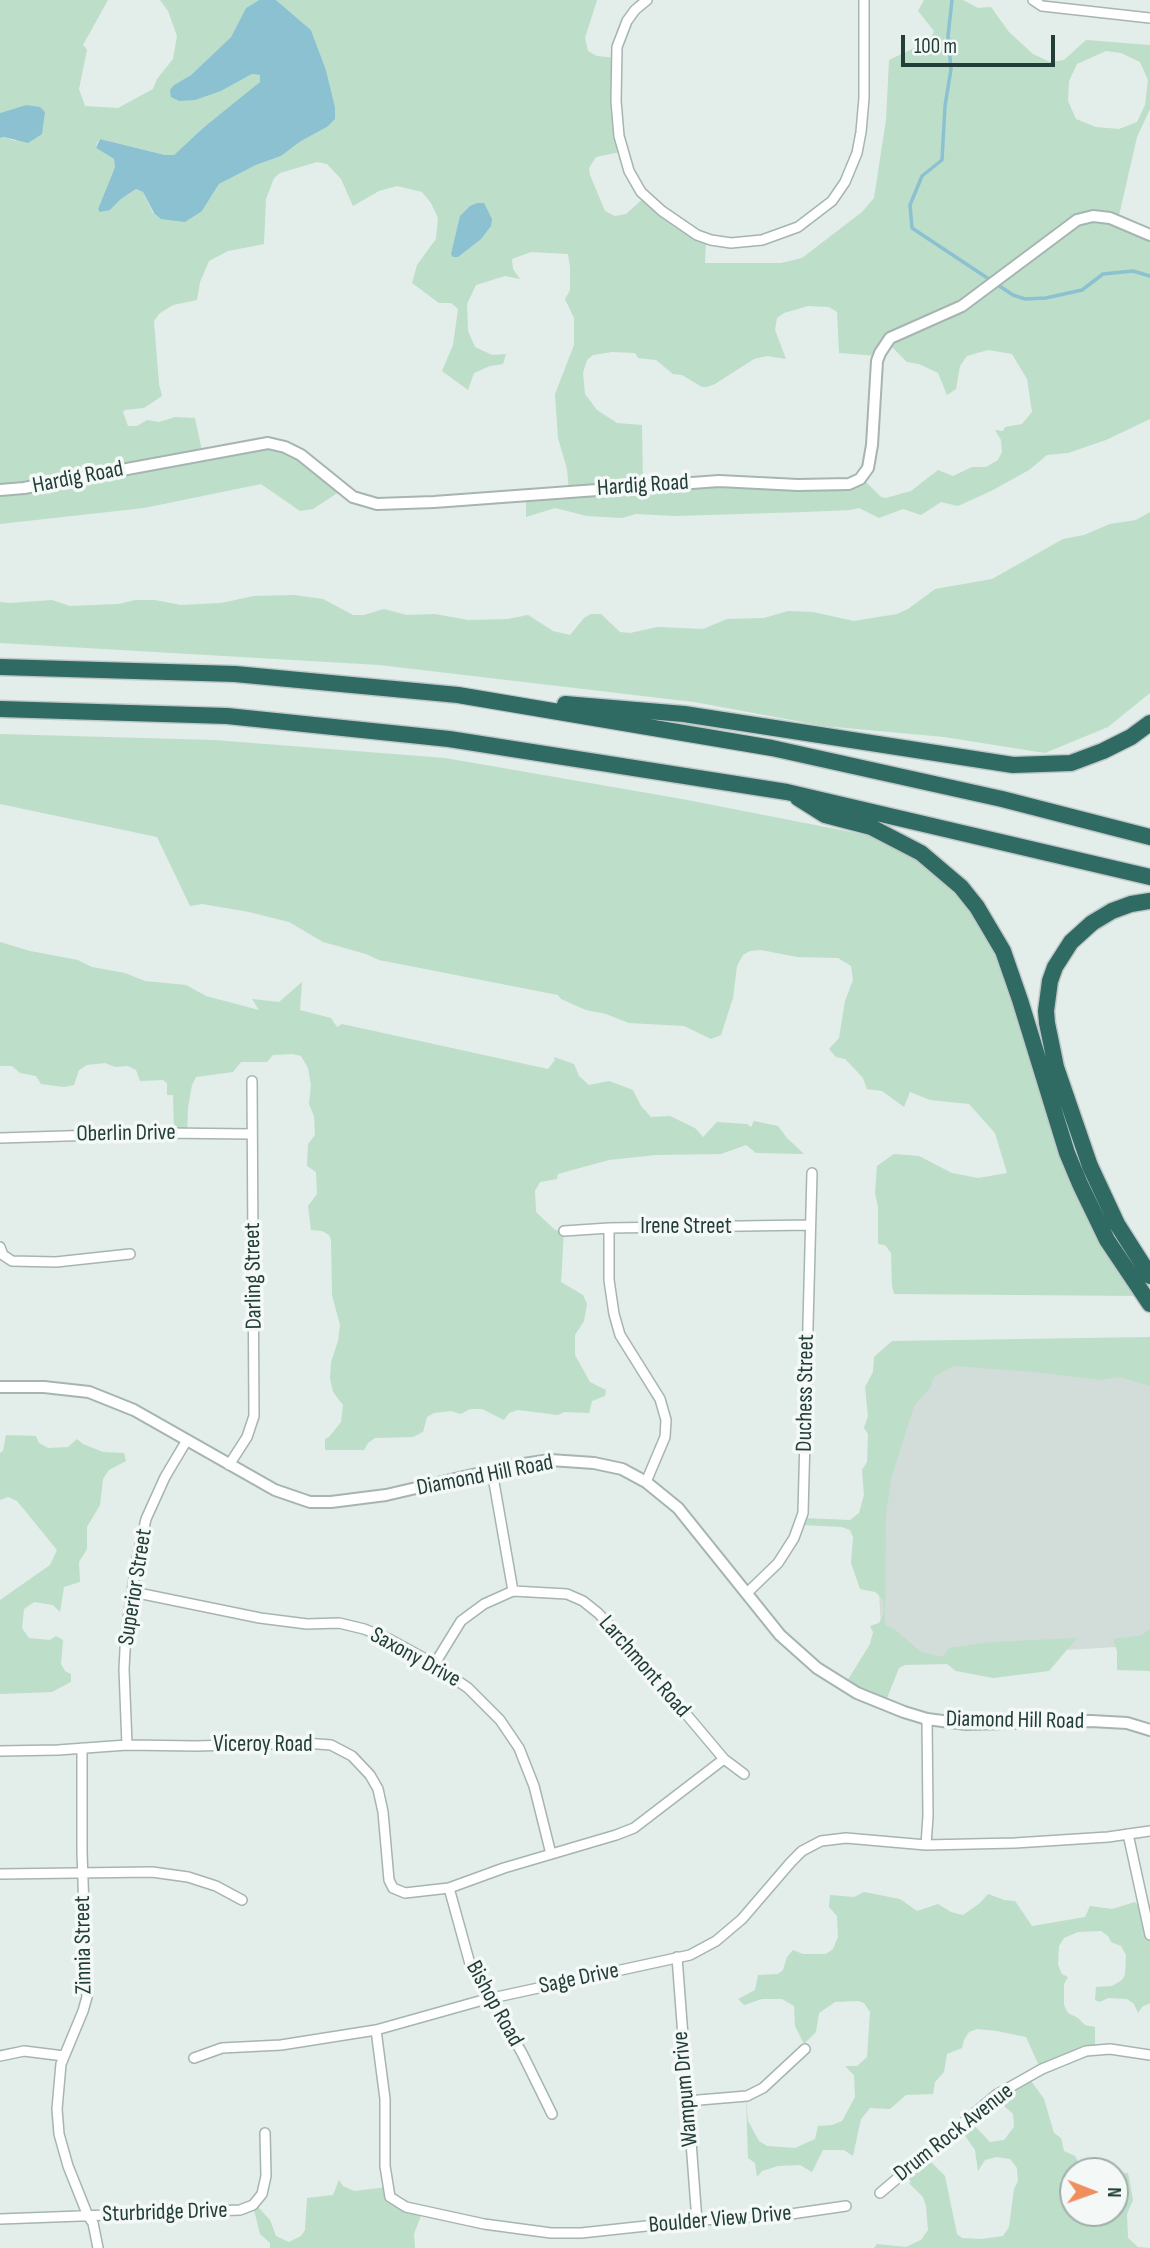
<!DOCTYPE html>
<html>
<head>
<meta charset="utf-8">
<style>
  body { margin:0 }
  #map { position:relative; width:1150px; height:2248px; overflow:hidden; background:#e3edea; font-family:"Sofia Sans Condensed",sans-serif }
  canvas { display:block }
  .north { position:absolute; left:1059px; top:2157px; width:70px; height:70px; box-sizing:border-box; background:#f4f9f7; border:2px solid #a0aeab; border-radius:50%; rotate:91deg; font-size:19px; font-weight:700; line-height:28px; text-align:center; color:#233e39 }
  .north::after { content:''; display:block; margin:auto; width:24px; height:32px; background:#f08e5e; clip-path:polygon(50% 0,100% 100%,50% 72%,0 100%) }
  .scale { position:absolute; left:901px; top:35px; width:154px; height:32px; box-sizing:border-box; border:4px solid #233e39; border-top:0; padding-left:9px; font-size:21px; line-height:24px; white-space:nowrap; color:#233e39; -webkit-text-stroke:5px #f4f9f7; paint-order:stroke }
</style>
</head>
<body>
<div id="map">
<canvas width="1150" height="2248"></canvas>
<div class="north">N</div>
<div class="scale">100 m</div>
</div>
<script>
const g = document.querySelector('canvas').getContext('2d');
g.lineJoin = 'round';
function fill(path, color) {
  g.fillStyle = color;
  g.fill(path, 'evenodd');
}
function poly(rows) {
  const path = new Path2D();
  for (const r of rows) {
    path.moveTo(r[0], r[1]);
    for (let i = 2; i < r.length; i += 2) path.lineTo(r[i], r[i + 1]);
  }
  return path;
}
function trace(path, color, width, dash) {
  g.strokeStyle = color;
  g.lineWidth = width;
  g.lineCap = dash ? 'butt' : 'round';
  g.setLineDash(dash || []);
  g.stroke(path);
}
function write(font, color, halo, rows, align = 'center') {
  g.font = font + ' "Sofia Sans Condensed",sans-serif';
  g.lineWidth = 7;
  g.setLineDash([]);
  g.textBaseline = 'middle';
  g.strokeStyle = halo;
  g.fillStyle = color;
  for (const [text, x, y, turn = 0] of rows) {
    g.save();
    g.translate(x, y);
    g.rotate((+turn || 0) * Math.PI / 180);
    g.textAlign = isNaN(turn) ? turn : align;
    if (halo) g.strokeText(text, 0, 0);
    g.fillText(text, 0, 0);
    g.restore();
  }
}
fill(poly([
  [927,1348,1150,1365,1150,1645,883,1661,874,1507]
]), '#d2ddd9');
fill(poly([
  [0,0,108,0,83,45,87,50,79,89,85,106,118,108,153,89,157,79,173,59,177,36,168,11,160,0,259,0,246,8,231,37,191,75,174,85,221,91,252,74,260,75,260,82,243,97,203,128,174,155,165,155,100,139,97,143,96,148,114,159,115,167,98,209,110,210,121,199,136,189,143,192,153,213,202,211,219,184,256,165,281,156,301,141,327,127,335,107,326,70,311,30,276,0,597,0,585,38,588,51,597,56,617,58,620,152,596,157,589,168,590,175,605,211,615,216,626,214,646,196,706,240,705,263,781,263,802,258,862,212,874,198,886,120,889,60,923,44,932,36,934,31,918,11,924,0,963,0,978,8,991,7,1009,32,1033,54,1050,62,1064,60,1086,40,1150,45,1150,109,1137,137,1118,220,1150,235,1150,419,1106,440,1068,453,1047,455,1029,470,991,491,958,506,941,502,921,515,903,509,879,518,859,508,850,510,805,512,675,516,636,514,622,518,587,516,555,508,526,517,526,496,569,491,567,469,558,438,555,394,574,345,574,318,565,299,570,290,570,267,568,254,531,252,512,259,513,269,520,279,505,276,476,285,467,304,468,331,475,347,492,355,506,354,503,364,490,366,474,373,468,390,442,371,453,345,458,309,451,303,439,303,412,283,417,265,436,239,438,218,431,203,422,192,397,186,379,191,353,206,341,179,327,164,317,162,280,173,274,178,266,199,264,244,228,251,209,261,200,282,197,300,173,305,160,313,154,321,159,384,162,396,144,408,125,410,123,412,128,426,137,426,147,420,159,422,175,417,195,418,202,451,258,445,292,450,345,488,313,509,300,511,261,484,144,508,0,524,0,138,4,137,16,141,26,105,0,113],
  [1106,51,1121,53,1140,62,1148,80,1145,105,1137,122,1119,129,1096,127,1076,119,1068,101,1069,81,1077,64],
  [808,306,829,307,837,312,839,353,879,356,890,345,907,362,919,364,938,373,947,395,956,389,960,366,967,356,988,350,1012,354,1027,379,1032,412,1022,424,1005,427,1003,431,995,430,1001,440,1002,452,998,460,986,467,972,467,953,476,938,470,911,491,886,498,881,497,863,479,643,485,642,425,617,423,597,410,585,394,583,373,587,360,593,355,612,352,635,353,638,358,656,360,673,374,682,375,702,387,707,387,715,384,754,359,767,356,786,359,775,330,777,318,784,313],
  [1150,512,1150,693,1108,727,1045,753,944,737,824,726,694,702,379,665,0,643,0,602,10,603,52,600,70,606,119,604,135,600,155,600,181,605,221,603,254,596,294,595,323,599,353,615,364,615,384,609,407,615,435,614,468,620,508,619,528,615,553,631,570,635,584,618,591,614,601,614,620,632,630,633,657,627,703,629,727,619,764,618,788,611,813,612,854,621,897,614,908,609,935,589,992,579,1063,539,1084,535,1110,524,1136,520],
  [0,734,214,740,445,758,682,799,892,840,923,854,990,926,1068,1153,1144,1296,894,1294,892,1286,891,1253,885,1245,878,1244,878,1207,875,1193,877,1166,894,1154,919,1156,952,1173,978,1178,1007,1173,995,1133,969,1104,930,1100,910,1092,904,1107,882,1091,867,1089,863,1078,850,1064,845,1059,836,1057,829,1049,839,1038,845,1001,853,980,851,966,838,958,797,957,761,950,750,951,743,955,737,966,733,998,721,1035,711,1039,684,1026,629,1023,606,1014,586,1010,561,999,558,995,379,960,366,954,323,942,289,922,249,912,202,904,190,906,157,837,0,804],
  [0,942,30,951,78,960,92,967,125,973,145,981,186,985,206,996,259,1010,252,999,279,1002,302,982,300,1010,331,1018,337,1027,342,1024,548,1069,555,1060,554,1057,574,1064,579,1076,589,1085,609,1081,633,1090,641,1106,651,1117,670,1116,695,1128,703,1137,717,1122,747,1124,751,1127,754,1121,778,1126,787,1138,804,1154,756,1153,746,1145,721,1154,656,1155,609,1160,558,1174,557,1179,540,1182,535,1191,536,1212,555,1230,564,1231,561,1282,583,1295,587,1304,584,1321,575,1335,575,1355,590,1382,606,1390,605,1396,592,1401,589,1413,564,1412,558,1415,518,1410,509,1413,504,1420,482,1409,470,1409,461,1414,451,1411,434,1413,427,1417,423,1432,413,1437,375,1438,368,1443,364,1450,325,1450,325,1439,329,1437,341,1422,343,1405,333,1392,330,1378,331,1362,338,1341,340,1325,332,1295,331,1240,329,1235,322,1231,311,1230,308,1206,317,1194,316,1172,307,1166,308,1144,315,1135,314,1116,309,1104,311,1085,308,1068,301,1056,292,1054,273,1055,267,1062,241,1062,233,1072,196,1077,192,1085,188,1108,187,1133,174,1133,173,1095,167,1095,167,1083,163,1080,140,1081,136,1070,128,1066,115,1067,105,1063,87,1065,79,1070,74,1085,64,1087,41,1084,36,1076,20,1073,12,1066,0,1066],
  [1150,1337,1150,1386,1119,1377,1101,1380,1034,1372,953,1366,934,1377,930,1388,914,1406,891,1479,886,1516,885,1625,894,1629,921,1652,943,1657,949,1648,992,1642,1077,1638,1049,1671,993,1678,956,1671,947,1664,905,1665,899,1668,885,1703,846,1683,870,1644,873,1632,870,1626,879,1623,884,1614,883,1599,875,1592,860,1589,851,1563,853,1537,850,1530,842,1527,801,1525,804,1518,850,1520,859,1513,864,1495,862,1470,867,1462,868,1434,864,1428,868,1416,865,1387,873,1372,874,1357,892,1341],
  [6,1435,36,1436,39,1443,48,1448,68,1447,77,1439,83,1444,103,1452,124,1453,126,1461,109,1470,103,1479,100,1505,87,1527,87,1549,79,1562,80,1582,64,1587,60,1612,53,1605,34,1602,24,1609,22,1628,29,1638,50,1640,56,1636,63,1640,61,1664,65,1671,71,1674,71,1682,52,1692,0,1694,0,1600,50,1565,57,1550,17,1501,8,1497,0,1500,0,1453,3,1451],
  [1150,1629,1150,1671,1117,1670,1117,1651,1113,1639,1142,1635],
  [864,1892,900,1899,917,1911,938,1904,951,1912,963,1915,980,1903,988,1894,1004,1900,1015,1901,1032,1926,1085,1917,1090,1906,1112,1909,1135,1902,1150,1918,1150,2003,1142,2007,1138,2013,1134,2004,1127,1999,1108,1998,1100,2002,1095,2000,1096,1987,1112,1986,1122,1980,1125,1975,1126,1955,1121,1946,1111,1942,1108,1936,1101,1931,1078,1932,1064,1938,1059,1946,1058,1965,1062,1974,1068,1977,1064,1984,1064,2005,1068,2013,1078,2018,1085,2025,1095,2027,1095,2048,1041,2070,1026,2037,997,2031,977,2029,969,2032,964,2040,962,2048,947,2054,944,2072,935,2082,933,2094,906,2095,890,2109,870,2108,861,2119,853,2156,844,2150,823,2150,812,2172,800,2165,778,2166,762,2171,757,2177,755,2163,748,2158,746,2097,748,2121,759,2141,767,2146,795,2148,815,2139,818,2126,832,2125,842,2121,855,2097,854,2075,845,2066,857,2066,867,2057,870,2012,864,2003,858,2001,835,2002,819,2013,816,2032,804,2044,795,2026,794,2006,782,1999,762,1999,744,2005,738,1999,755,1990,758,1975,778,1974,783,1970,787,1957,793,1950,803,1954,826,1954,833,1949,838,1937,837,1916,829,1907,830,1895,854,1897],
  [1029,2078,1044,2099,1054,2133,1061,2138,1064,2151,1075,2156,1080,2166,1089,2171,1073,2171,1073,2213,1115,2213,1115,2174,1128,2173,1133,2200,1127,2214,1128,2238,1138,2247,1150,2248,874,2248,877,2244,906,2247,921,2240,928,2230,926,2206,923,2197,909,2183,911,2182,903,2172,925,2156,945,2176,957,2234,962,2238,982,2239,1003,2236,1009,2227,1014,2189,1018,2181,1017,2168,1010,2159,996,2157,985,2160,978,2171,975,2150,959,2127,968,2119,990,2142,1004,2140,1014,2127,1013,2114,994,2097],
  [339,2180,343,2186,354,2191,388,2187,393,2200,422,2213,414,2234,415,2248,270,2248,270,2243,260,2234,253,2206,256,2205,270,2220,276,2236,289,2242,301,2236,305,2230,307,2198,333,2195]
]), '#bddec8');
fill(poly([
  [259,0,276,0,311,30,326,70,335,107,335,119,327,127,301,141,281,156,256,165,219,184,202,211,185,222,161,219,154,213,143,192,136,189,121,199,110,210,100,212,98,209,115,167,114,159,96,148,100,139,165,155,174,155,203,128,260,82,260,75,252,74,221,91,195,100,179,101,171,97,170,90,174,85,191,75,231,37,246,8],
  [26,105,40,107,45,112,42,134,28,143,4,137,0,138,0,113],
  [477,203,484,203,492,219,491,226,481,239,458,257,453,257,451,254,460,216,470,206]
]), '#8cc1d1');
trace(poly([
  [952,0,948,36,951,69,945,106,942,160,922,176,910,205,912,228,1013,295,1025,299,1046,298,1082,290,1103,274,1133,271,1150,276]
]), '#8cc1d1', 3.5);
const minor = poly([
  [647,0,635,10,627,21,617,47,616,101,619,136,629,171,641,192,662,211,697,235,711,240,731,243,762,240,798,227,832,201,845,182,857,153,861,132,864,98,864,0],
  [1033,0,1042,6,1150,18],
  [0,1138,162,1133,252,1134],
  [609,1228,609,1280,614,1314,620,1335,660,1399,666,1420,665,1437,646,1482],
  [564,1231,609,1228,809,1225],
  [0,1247,3,1255,12,1261,56,1262,130,1254],
  [229,1465,247,1437,254,1416,252,1081],
  [492,1471,513,1591],
  [133,1592,260,1618,307,1624,339,1623,364,1629,389,1639,429,1661,468,1688,500,1720,519,1748,534,1786,551,1854],
  [747,1593,778,1563,794,1538,803,1513,812,1173],
  [434,1665,461,1621,484,1604,513,1591,567,1594,583,1601,598,1613,628,1645,724,1759,744,1774],
  [127,1745,124,1669,126,1632,137,1559,146,1519,165,1477,187,1440],
  [82,1748,82,1852,87,1997,83,2011,61,2064,57,2109,59,2134,68,2166,88,2216,93,2223,98,2248],
  [0,1751,58,1750,127,1745,196,1746,305,1743,331,1745,352,1756,370,1775,378,1789,383,1812,389,1880,393,1888,405,1893,449,1888,504,1868,616,1835,634,1828,724,1759],
  [1128,1834,1150,1935],
  [926,1845,928,1816,927,1719],
  [0,1874,152,1872,188,1877,216,1886,242,1900],
  [449,1888,470,1964,522,2053,552,2114],
  [677,1957,697,2221],
  [376,2030,385,2099,385,2166,390,2197,406,2207,484,2224,551,2233,581,2233,702,2220,784,2215,846,2206],
  [0,2056,24,2051,64,2056],
  [194,2058,222,2048,281,2045,376,2030,483,2000,690,1955,716,1941,742,1919,791,1862,802,1851,821,1841,846,1838,926,1845,1015,1843,1108,1837,1150,1831],
  [687,2101,747,2096,763,2088,805,2049],
  [880,2193,996,2095,1042,2069,1086,2051,1110,2049,1150,2055],
  [0,2219,240,2210,253,2205,262,2194,266,2176,265,2133]
]);
const tertiary = poly([
  [0,490,24,488,268,443,285,447,301,455,353,497,377,504,434,502,719,481,798,485,849,484,860,479,868,468,872,445,877,361,880,353,890,338,962,306,1077,220,1093,216,1110,218,1150,235],
  [0,1387,44,1387,89,1392,134,1410,275,1490,310,1502,331,1502,386,1495,511,1466,550,1460,594,1463,622,1469,646,1482,678,1508,780,1635,817,1668,857,1693,904,1712,927,1719,966,1724,1091,1721,1127,1723,1150,1730]
]);
const motorway = poly([
  [0,667,235,674,458,695,772,748,1002,799,1150,837],
  [565,704,684,714,1013,765,1071,763,1103,751,1131,737,1150,723],
  [0,709,227,716,449,739,787,792,1150,877],
  [798,798,825,815,871,827,921,853,961,887,977,907,1003,951,1020,1000,1067,1153,1080,1184,1107,1240,1150,1304],
  [1150,901,1131,904,1112,911,1092,923,1071,942,1055,967,1050,981,1046,1011,1047,1023,1056,1067,1090,1166,1117,1224,1150,1276]
]);
trace(minor, '#a6b5b1', 12);
trace(tertiary, '#a6b5b1', 14);
trace(motorway, '#c1c9c8', 19);
trace(minor, '#fff', 9);
trace(tertiary, '#fff', 10);
trace(motorway, '#2f6a63', 16);
write('23px', '#233e39', '#f4f9f7', [
  ["Hardig Road",78,478,-11],
  ["Hardig Road",643,486,-4],
  ["Oberlin Drive",126,1134,-1],
  ["Irene Street",686,1227],
  ["Darling Street",254,1276,-91],
  ["Duchess Street",806,1393,-89],
  ["Diamond Hill Road",485,1476,-11],
  ["Superior Street",136,1587,-81],
  ["Saxony Drive",415,1658,29],
  ["Larchmont Road",644,1667,49],
  ["Diamond Hill Road",1015,1721,1],
  ["Viceroy Road",263,1745],
  ["Zinnia Street",84,1945,-91],
  ["Sage Drive",579,1979,-12],
  ["Bishop Road",494,2004,61],
  ["Wampum Drive",686,2089,-95],
  ["Drum Rock Avenue",954,2133,-38],
  ["Sturbridge Drive",165,2213,-2],
  ["Boulder View Drive",720,2220,-5]
]);
</script>
</body>
</html>
